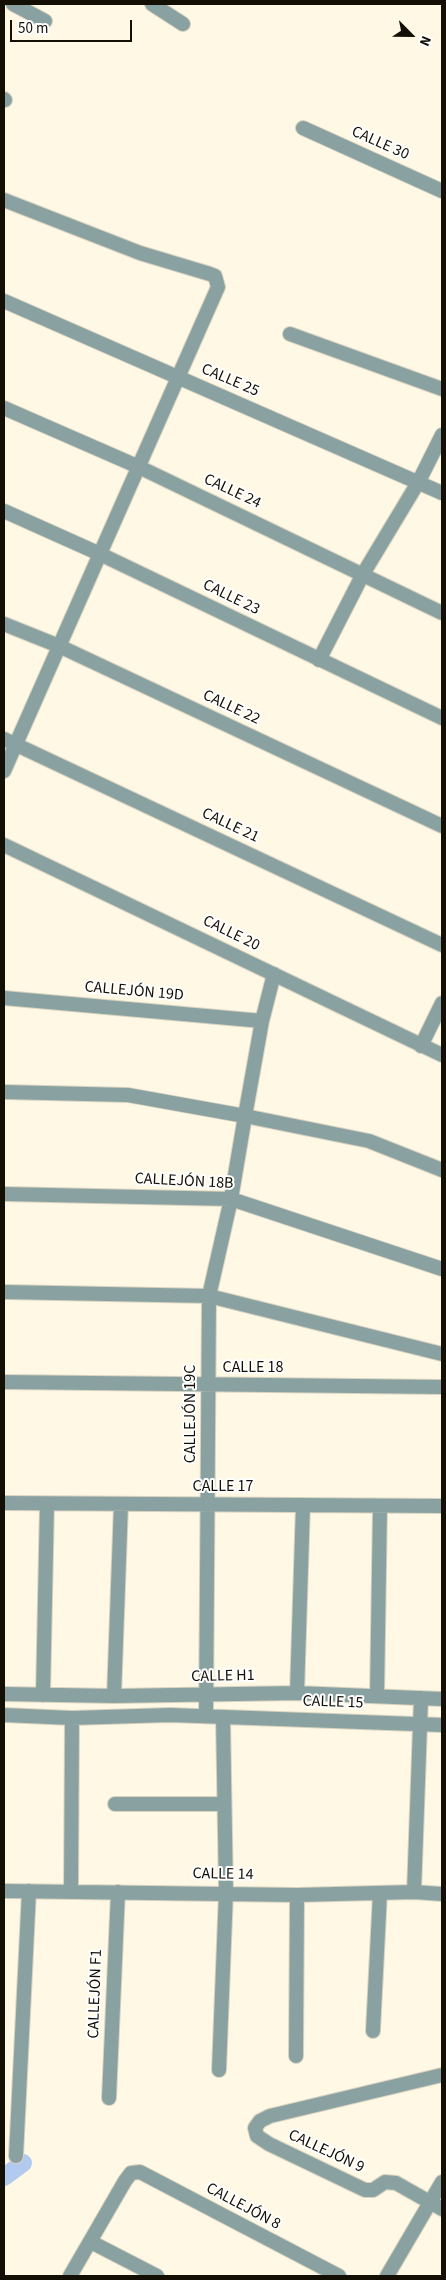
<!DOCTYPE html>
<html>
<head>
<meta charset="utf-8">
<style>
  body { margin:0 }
  #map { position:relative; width:446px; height:2280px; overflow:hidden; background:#fff8e5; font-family:"Source Sans 3",sans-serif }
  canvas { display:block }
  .frame { position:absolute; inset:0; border:5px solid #130f05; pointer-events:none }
  .north { position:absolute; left:386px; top:10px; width:50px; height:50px; -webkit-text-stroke:4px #fff; paint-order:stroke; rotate:113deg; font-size:14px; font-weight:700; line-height:20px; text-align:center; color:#130f05 }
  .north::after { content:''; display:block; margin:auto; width:18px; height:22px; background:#130f05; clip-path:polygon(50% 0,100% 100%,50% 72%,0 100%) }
  .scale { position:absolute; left:10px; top:20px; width:122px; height:22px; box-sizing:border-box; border:2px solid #130f05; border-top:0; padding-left:6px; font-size:15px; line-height:18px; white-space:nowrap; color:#130f05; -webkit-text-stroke:4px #fff; paint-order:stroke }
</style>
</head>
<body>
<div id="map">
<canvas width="446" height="2280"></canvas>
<div class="frame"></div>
<div class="north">N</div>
<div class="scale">50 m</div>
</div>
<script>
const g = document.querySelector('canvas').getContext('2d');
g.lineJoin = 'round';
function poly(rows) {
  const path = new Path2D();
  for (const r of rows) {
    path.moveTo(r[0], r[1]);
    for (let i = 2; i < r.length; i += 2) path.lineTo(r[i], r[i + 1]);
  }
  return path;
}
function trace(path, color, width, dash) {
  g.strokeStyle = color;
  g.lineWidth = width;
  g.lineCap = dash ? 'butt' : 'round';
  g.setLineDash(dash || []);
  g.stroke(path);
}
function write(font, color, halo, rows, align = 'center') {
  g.font = font + ' "Source Sans 3",sans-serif';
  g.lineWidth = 4;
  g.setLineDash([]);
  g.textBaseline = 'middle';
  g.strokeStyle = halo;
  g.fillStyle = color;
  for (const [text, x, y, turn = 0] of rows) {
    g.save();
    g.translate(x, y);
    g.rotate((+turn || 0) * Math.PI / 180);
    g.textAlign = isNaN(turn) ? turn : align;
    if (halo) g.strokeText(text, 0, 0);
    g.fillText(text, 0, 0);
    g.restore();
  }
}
trace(poly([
  [4,2177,23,2163]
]), '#b2c9f0', 18);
const minor = poly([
  [13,4,45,21],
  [152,4,183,24],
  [4,99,5,100],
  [303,128,442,191],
  [4,200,140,253,210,274,215,276,218,287,4,771],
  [4,301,442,493],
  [290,334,442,389],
  [4,408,139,467,442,613],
  [4,511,100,554,442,718],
  [4,624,59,646,442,826],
  [319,660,363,574,419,481,442,435],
  [4,739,442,945],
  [4,845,442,1055],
  [274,974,262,1021,245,1116,369,1141,442,1170],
  [4,998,262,1021],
  [421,1046,442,1003],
  [4,1092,128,1095,245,1116,231,1199,209,1296,206,1716],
  [4,1194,231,1199,442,1269],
  [4,1292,209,1296,442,1354],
  [4,1382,442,1387],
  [4,1503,442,1506],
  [297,1693,303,1505],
  [4,1694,114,1696,297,1693,442,1699],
  [43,1695,47,1504],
  [114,1696,121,1504],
  [377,1696,380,1506],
  [4,1715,72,1718,170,1715,442,1725],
  [115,1804,224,1804],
  [4,1891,297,1895,414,1892,442,1894],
  [71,1892,72,1718],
  [414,1892,421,1698],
  [373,2031,380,1893],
  [296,2056,297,1895],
  [219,2070,226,1892,223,1717],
  [442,2075,270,2116,260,2121,255,2128,257,2136,269,2144,365,2190,373,2190,385,2182,396,2183,442,2209],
  [109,2098,118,1892],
  [16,2156,29,1891],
  [91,2242,157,2276],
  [70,2276,125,2181,131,2173,140,2172,339,2276],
  [387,2276,442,2182]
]);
trace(minor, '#d9d3c1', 16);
trace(minor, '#89a2a1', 14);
write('16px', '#130f05', '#fff', [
  ["CALLE 30",380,144,24],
  ["CALLE 25",230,381,23],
  ["CALLE 24",232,492,25],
  ["CALLE 23",231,598,26],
  ["CALLE 22",231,708,25],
  ["CALLE 21",230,826,25],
  ["CALLE 20",231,934,26],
  ["CALLEJÓN 19D",134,992,5],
  ["CALLEJÓN 18B",184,1182,3],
  ["CALLE 18",253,1368],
  ["CALLEJÓN 19C",191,1414,-90],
  ["CALLE 17",223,1487],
  ["CALLE H1",223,1677,-1],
  ["CALLE 15",333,1703,2],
  ["CALLE 14",223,1875,1],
  ["CALLEJÓN F1",96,1994,-88],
  ["CALLEJÓN 9",326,2152,25],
  ["CALLEJÓN 8",243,2207,28]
]);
</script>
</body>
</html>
